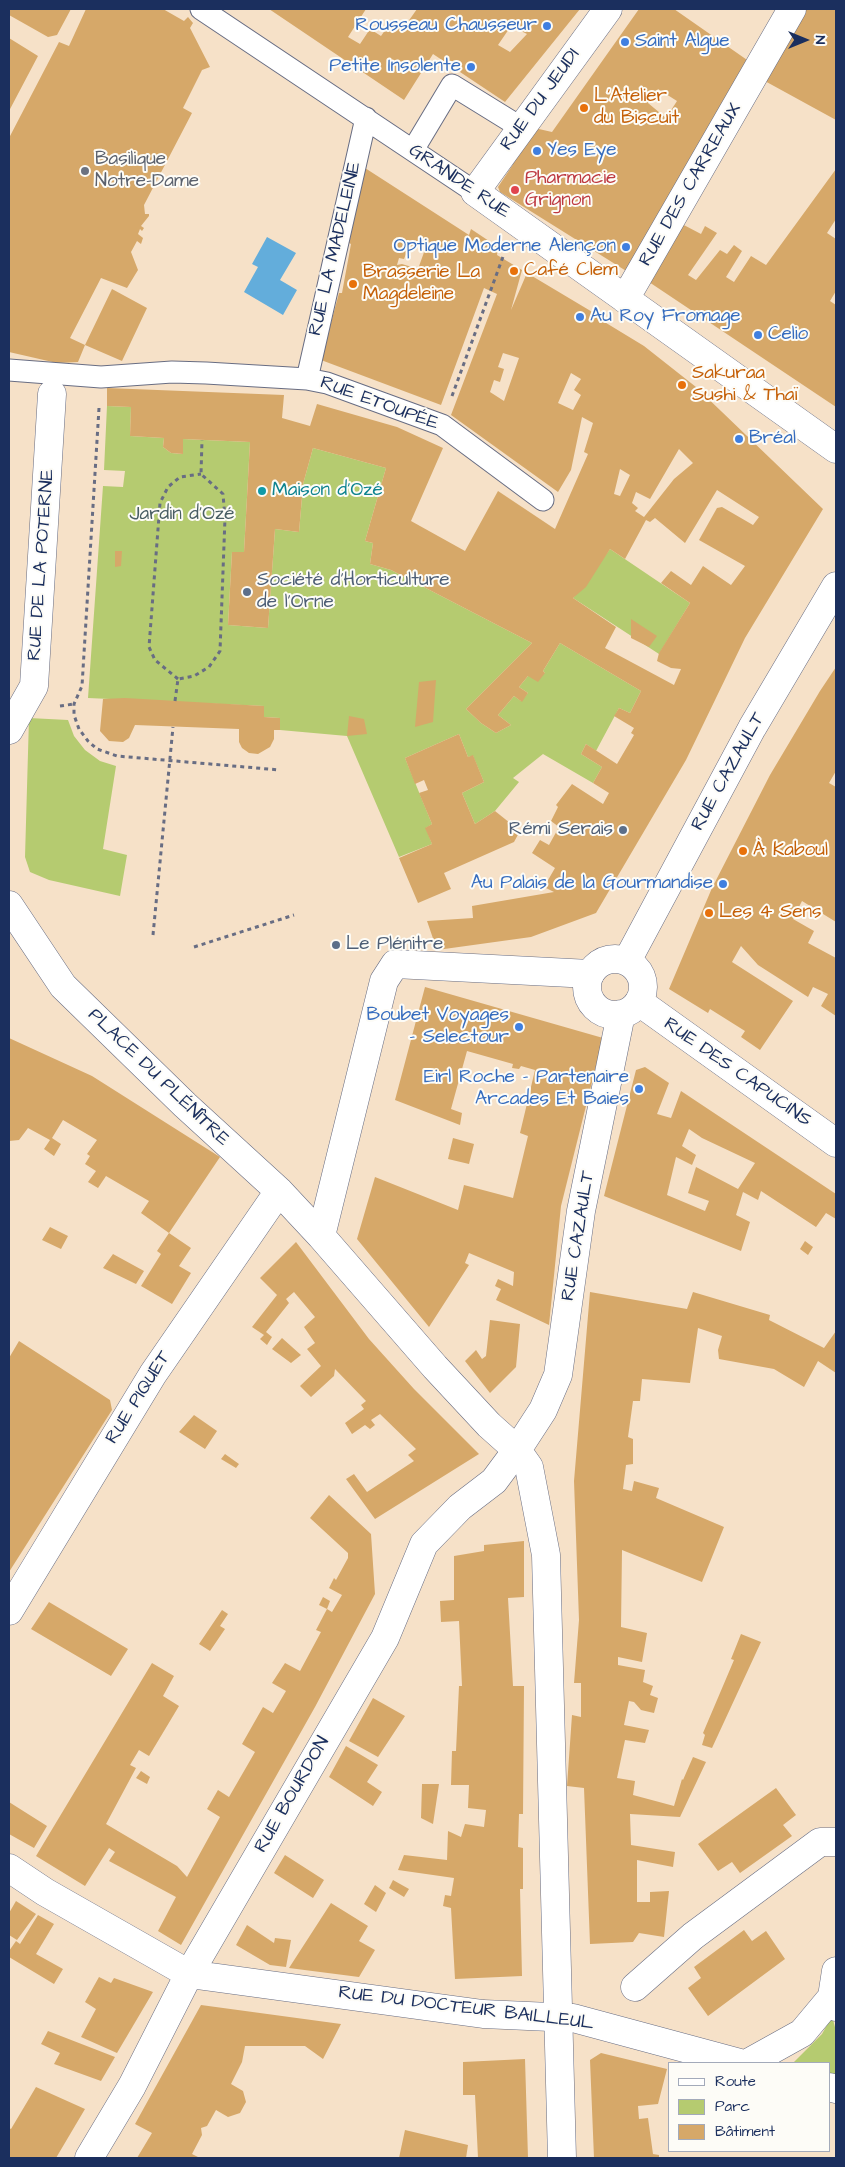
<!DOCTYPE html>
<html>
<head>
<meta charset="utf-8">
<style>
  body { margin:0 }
  #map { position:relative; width:845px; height:2167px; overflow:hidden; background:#f6e1c8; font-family:"Architects Daughter",sans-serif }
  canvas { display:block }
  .frame { position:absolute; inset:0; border:10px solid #1b2f5e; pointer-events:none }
  .legend { position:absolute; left:668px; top:2062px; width:162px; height:90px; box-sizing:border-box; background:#fdfcf7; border:1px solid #a3aaba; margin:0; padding:6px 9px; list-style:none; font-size:15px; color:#1b2f5e }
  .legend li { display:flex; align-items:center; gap:10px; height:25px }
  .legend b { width:25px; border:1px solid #a3aaba }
  .north { position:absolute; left:780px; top:15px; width:50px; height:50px; -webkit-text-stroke:4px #fdfcf7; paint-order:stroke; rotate:90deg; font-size:14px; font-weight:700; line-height:20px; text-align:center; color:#1b2f5e }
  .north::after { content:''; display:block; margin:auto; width:18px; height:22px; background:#1b2f5e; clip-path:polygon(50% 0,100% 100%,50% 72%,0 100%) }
</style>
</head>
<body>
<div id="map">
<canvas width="845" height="2167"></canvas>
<div class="frame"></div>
<ul class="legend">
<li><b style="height:6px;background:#fff"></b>Route</li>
<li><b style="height:14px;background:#b5cb70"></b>Parc</li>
<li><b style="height:14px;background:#d6a869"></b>Bâtiment</li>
</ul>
<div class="north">N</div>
</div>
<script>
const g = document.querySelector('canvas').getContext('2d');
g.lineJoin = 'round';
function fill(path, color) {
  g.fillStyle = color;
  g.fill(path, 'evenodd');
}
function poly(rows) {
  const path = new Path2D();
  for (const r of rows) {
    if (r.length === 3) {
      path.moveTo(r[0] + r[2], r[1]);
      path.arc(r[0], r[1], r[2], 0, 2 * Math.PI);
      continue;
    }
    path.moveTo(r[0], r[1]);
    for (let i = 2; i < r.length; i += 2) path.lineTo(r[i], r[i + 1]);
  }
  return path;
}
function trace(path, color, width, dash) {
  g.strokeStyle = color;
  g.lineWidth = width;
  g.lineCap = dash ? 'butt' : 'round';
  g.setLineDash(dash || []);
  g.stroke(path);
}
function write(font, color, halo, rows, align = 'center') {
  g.font = font + ' "Architects Daughter",sans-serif';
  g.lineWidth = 4;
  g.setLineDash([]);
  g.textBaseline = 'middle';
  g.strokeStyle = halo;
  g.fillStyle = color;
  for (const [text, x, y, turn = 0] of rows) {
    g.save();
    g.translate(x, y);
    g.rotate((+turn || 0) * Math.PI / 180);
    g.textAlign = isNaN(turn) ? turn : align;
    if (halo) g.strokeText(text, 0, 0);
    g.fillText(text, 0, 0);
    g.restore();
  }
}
fill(poly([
  [107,406,131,407,130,436,164,438,163,447,171,453,183,454,183,439,250,442,244,552,232,552,228,625,268,628,275,529,299,532,302,497,300,495,313,448,386,468,365,541,373,543,370,564,391,570,532,643,466,709,481,723,496,733,511,725,498,715,514,696,521,701,528,693,519,687,528,676,545,673,543,671,560,643,641,691,630,713,619,708,596,751,586,744,581,754,602,767,593,783,543,754,513,778,519,782,495,811,475,824,462,793,484,782,473,756,468,757,459,734,405,758,432,824,426,828,432,844,399,857,347,736,280,730,280,718,264,717,264,706,88,698,103,486,123,487,125,471,104,470],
  [610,549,690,603,659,654,573,598],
  [29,718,68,720,74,736,85,750,100,761,116,766,103,849,127,855,120,896,49,880,30,872,25,857],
  [832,2016,836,2031,836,2080,829,2078,829,2063,793,2063,822,2034]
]), '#b5cb70');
fill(poly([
  [267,237,296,253,280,280,297,290,283,315,244,292,258,267,252,264]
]), '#63addb');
fill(poly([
  [9,9,71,9,57,35,48,37,9,15],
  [86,9,163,9,184,21,188,17,193,23,190,28,210,67,202,70,183,108,192,113,144,205,145,214,149,214,149,216,141,226,144,228,142,231,140,229,138,234,143,238,141,244,137,241,131,252,138,270,127,288,101,278,70,338,85,345,78,362,57,363,9,352,9,138,59,42,69,46],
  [269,9,366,9,348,37,360,44,370,29,381,36,393,19,405,26,417,9,580,9,505,102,433,54,404,100],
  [511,26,527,34,510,52,498,45],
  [639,9,674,9,750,62,631,274,500,192,498,187,512,166,530,127,552,132],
  [658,89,677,101,666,118,648,103],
  [802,9,836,9,836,120,763,80],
  [9,38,38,56,9,111],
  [365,168,469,235,471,229,498,247,497,255,522,270,511,310,527,273,594,313,593,315,644,346,696,387,823,509,745,638,686,760,596,913,531,937,437,950,427,921,473,918,472,906,554,892,544,887,555,868,532,853,540,840,549,845,559,827,551,821,558,807,556,805,572,784,603,804,609,793,593,783,602,767,581,754,586,744,617,764,634,735,631,733,634,728,614,716,619,708,630,713,641,691,560,643,543,671,545,673,538,682,528,676,519,687,528,693,522,702,514,696,498,715,511,725,496,733,481,723,466,709,532,643,391,570,370,564,373,543,365,541,386,468,313,448,300,495,302,497,299,532,275,529,268,628,228,625,232,552,244,552,250,442,183,439,183,454,171,453,163,447,164,438,130,436,131,407,107,406,107,388,284,395,282,418,310,426,317,404,397,427,443,448,411,521,465,551,498,491,555,529,588,454,584,452,593,423,582,417,571,470,558,492,451,415,497,294,484,288,441,405,321,360,339,293,342,293,351,244,349,243],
  [419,241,427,244,418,269,402,264,397,265,399,258,404,259,408,249,416,250],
  [503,353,519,358,504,401,490,392,494,380,500,382,504,369,498,367],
  [571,373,581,379,574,390,581,395,573,410,558,403],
  [679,449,693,463,674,479,644,517,635,511,638,508,632,503,636,492,650,499],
  [620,469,630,475,620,496,614,494],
  [717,490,759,517,753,525,722,507,717,508,699,540,745,566,731,585,703,566,691,585,671,571,661,583,690,603,659,653,657,661,671,668,681,669,674,685,605,648,616,627,573,598,586,587,610,549,625,559,646,520,650,522,655,518,685,543],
  [836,169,836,219,827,233,836,239,836,291,830,301,836,305,836,407,649,282,680,223,701,234,705,226,717,233,688,275,696,280,720,250,727,254,734,245,742,251,726,277,734,282,751,256,766,265],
  [112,289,147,308,122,361,85,345],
  [115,551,122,551,121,566,115,567],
  [631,619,657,636,649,647,631,638],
  [836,667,836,771,829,783,836,787,836,922,802,901,793,919,814,931,808,943,836,958,836,1016,821,1006,828,994,813,987,808,997,758,965,741,946,732,962,793,1001,760,1050,741,1037,745,1031,710,1009,708,1013,669,989,712,888,770,775,820,691],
  [436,680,433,722,415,727,419,682],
  [125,698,264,706,264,717,280,718,280,730,274,730,274,739,270,747,258,754,249,753,242,748,239,742,239,729,135,725,129,738,123,742,109,741,100,731,103,699],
  [349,716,364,719,367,734,347,736],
  [459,734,468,757,473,755,484,782,462,793,475,824,495,811,520,831,514,842,444,873,451,889,418,903,399,858,432,844,425,828,432,824,419,793,428,790,424,780,415,784,405,758],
  [425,987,603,1038,561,1206,549,1325,496,1300,501,1289,495,1286,498,1279,513,1286,514,1272,469,1253,465,1263,469,1265,429,1327,357,1239,375,1177,458,1210,464,1185,513,1198,528,1136,520,1133,535,1070,521,1066,519,1069,512,1068,513,1064,467,1051,451,1109,462,1113,460,1125,395,1100],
  [9,1038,92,1076,220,1157,169,1233,141,1213,149,1201,106,1176,98,1188,88,1182,96,1171,85,1164,90,1156,87,1154,97,1140,63,1120,52,1138,61,1144,54,1156,44,1149,50,1140,28,1128,19,1140,9,1141],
  [645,1067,669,1083,657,1114,671,1118,681,1091,836,1194,836,1219,826,1213,816,1227,761,1191,758,1200,743,1192,736,1215,750,1222,741,1251,604,1196,636,1070],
  [689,1129,702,1138,755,1163,738,1189,696,1167,688,1193,709,1201,705,1211,667,1195,676,1157,692,1165,696,1155,682,1146],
  [453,1138,474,1144,469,1164,448,1159],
  [50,1227,68,1236,61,1249,42,1240],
  [169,1233,191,1248,179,1266,191,1273,172,1304,141,1286,161,1254,157,1251],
  [805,1241,813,1247,808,1255,800,1249],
  [296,1242,369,1339,414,1389,479,1454,375,1519,346,1479,354,1474,367,1492,414,1461,408,1455,416,1449,380,1414,371,1420,375,1425,370,1429,365,1425,352,1434,345,1423,364,1409,361,1405,366,1401,335,1369,334,1376,311,1397,300,1386,321,1366,307,1349,315,1343,304,1327,315,1317,294,1292,286,1299,289,1303,266,1332,272,1337,267,1345,260,1339,264,1335,252,1327,277,1295,260,1278],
  [113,1254,144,1271,136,1284,103,1268],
  [590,1292,687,1309,693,1292,770,1315,769,1320,824,1348,836,1331,836,1373,818,1361,804,1387,774,1369,719,1359,718,1350,722,1336,698,1328,690,1383,642,1379,640,1401,633,1401,628,1437,633,1439,633,1464,626,1465,623,1489,632,1491,634,1481,659,1488,656,1498,724,1527,702,1582,622,1550,621,1627,647,1633,642,1662,618,1657,618,1665,645,1670,643,1682,653,1686,650,1695,658,1698,654,1713,641,1710,634,1702,629,1701,624,1725,649,1730,645,1743,625,1740,617,1778,635,1781,633,1795,674,1806,682,1779,683,1780,693,1757,706,1762,680,1817,630,1814,631,1845,675,1852,673,1867,637,1860,637,1902,650,1902,650,1892,669,1891,664,1937,639,1933,633,1942,590,1944,584,1788,567,1786,572,1715,581,1717,581,1683,574,1683,579,1620,574,1481],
  [490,1320,520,1324,516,1367,490,1393,465,1361,476,1350,482,1359,486,1356],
  [282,1338,301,1355,291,1363,272,1349],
  [19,1341,110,1400,112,1410,9,1572,9,1358],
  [194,1415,217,1431,205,1449,179,1432],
  [225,1454,239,1464,236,1468,221,1459],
  [329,1495,371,1534,375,1594,315,1707,181,1945,158,1931,176,1897,109,1861,115,1852,109,1848,85,1886,36,1856,152,1663,174,1676,163,1696,179,1706,149,1756,139,1750,130,1765,136,1768,106,1824,177,1866,187,1877,220,1817,207,1809,218,1790,229,1797,255,1752,242,1744,263,1707,273,1713,286,1691,272,1683,285,1663,300,1671,321,1632,316,1630,327,1609,332,1612,342,1595,329,1588,334,1578,336,1580,348,1558,348,1553,310,1518],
  [524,1541,524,1597,508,1598,513,1686,524,1686,523,1814,519,1814,518,1847,523,1848,523,1889,520,1889,522,1976,455,1979,451,1908,443,1906,445,1895,451,1896,454,1878,398,1870,404,1855,447,1860,448,1831,461,1837,465,1824,484,1827,486,1810,468,1808,469,1785,451,1785,452,1751,456,1751,459,1686,462,1686,459,1621,441,1622,440,1601,454,1600,454,1556,484,1551,484,1545],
  [323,1597,330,1601,327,1609,319,1605],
  [49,1602,128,1649,111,1676,31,1629],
  [222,1610,228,1614,220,1626,225,1629,210,1651,199,1644],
  [741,1634,761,1642,712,1748,702,1745,705,1735,703,1733,734,1660,731,1659],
  [373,1698,405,1716,378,1757,349,1741],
  [346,1746,378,1765,367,1782,382,1792,373,1806,329,1777],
  [141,1771,150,1777,147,1784,136,1778],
  [422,1784,439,1784,433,1824,421,1818],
  [776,1788,796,1815,783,1825,792,1836,740,1873,732,1862,718,1871,698,1844],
  [9,1802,47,1826,34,1848,9,1834],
  [285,1855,324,1880,313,1898,274,1873],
  [393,1880,409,1889,404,1897,389,1888],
  [375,1885,386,1893,376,1912,364,1904],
  [16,1901,36,1914,17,1940,9,1935,9,1913],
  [331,1903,368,1926,359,1941,375,1950,359,1977,289,1968],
  [38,1915,54,1924,36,1954,63,1969,54,1984,9,1957,9,1951,16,1941,20,1944],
  [247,1925,274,1943,275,1938,291,1940,286,1967,270,1965,236,1945],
  [744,1930,752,1941,766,1931,785,1959,708,2016,688,1988,701,1978,694,1967],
  [99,1977,111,1983,114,1978,153,1992,117,2053,81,2037,96,2009,85,2002],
  [201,2005,341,2024,323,2059,305,2046,245,2046,242,2062,231,2084,243,2091,246,2102,240,2113,228,2117,216,2110,207,2126,201,2128,202,2135,192,2154,198,2157,197,2158,137,2158,152,2133,135,2124],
  [48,2031,115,2057,101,2081,54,2064,60,2053,41,2044],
  [601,2053,667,2069,658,2104,638,2106,639,2119,648,2118,653,2154,659,2155,659,2158,594,2158,590,2060],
  [525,2059,528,2158,478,2158,475,2095,463,2095,463,2062],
  [36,2087,85,2109,56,2158,9,2158,9,2128,11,2129],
  [405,2130,468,2145,466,2158,399,2158]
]), '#d6a869');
const pedestrian = poly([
  [201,9,475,192],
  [413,150,452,85,520,127],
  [9,370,101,377,172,372,206,373,307,379,327,383,442,425,543,500],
  [307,379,366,118]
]);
const minor = poly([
  [608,9,475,192,836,449],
  [625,299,792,9],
  [9,730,34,686,52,394],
  [9,905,63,986,185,1105,279,1191,321,1236,435,1367,489,1425,517,1450,494,1481,460,1507,424,1544,385,1638,189,1974,132,2086,89,2158],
  [639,1002,836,1143],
  [321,1236,384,981,395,964,590,974],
  [9,1611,153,1374,279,1191],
  [9,1868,45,1892,189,1974,483,2014,573,2018,740,2063],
  [836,1971,832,1997,836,2007],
  [635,1987,693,1936,820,1842,836,1842],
  [748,2063,802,2033,832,1997],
  [829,2087,836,2089]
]);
const tertiary = poly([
  [615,987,28],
  [627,961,752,728,836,586],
  [562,2158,546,1555,529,1467,517,1450,543,1410,558,1375,581,1211,621,1014]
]);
trace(pedestrian, '#686d83', 23);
trace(minor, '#686d83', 29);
trace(tertiary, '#686d83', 29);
trace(poly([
  [452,396,504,254],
  [99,408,82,686,74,704,74,715,79,729,88,741,97,749,117,756,280,770],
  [178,679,155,660,149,647,160,503,168,487,180,477,201,474],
  [175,701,178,679,194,676,209,667,220,651,225,518,223,494,201,474,202,440],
  [60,706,74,704],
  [153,935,173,727],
  [194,947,294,915]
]), '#686d83', 3, [4, 4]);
trace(pedestrian, '#fff', 21);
trace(minor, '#fff', 28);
trace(tertiary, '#fff', 28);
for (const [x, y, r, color] of [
  [547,26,5,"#3f7fe0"],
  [625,42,5,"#3f7fe0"],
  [471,67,5,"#3f7fe0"],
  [584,108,5,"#e8710a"],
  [537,151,5,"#3f7fe0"],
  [85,171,5,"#6b7280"],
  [515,190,5,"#e0444e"],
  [626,247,5,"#3f7fe0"],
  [514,271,5,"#e8710a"],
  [353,284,5,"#e8710a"],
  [580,317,5,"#3f7fe0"],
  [758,335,5,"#3f7fe0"],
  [682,385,5,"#e8710a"],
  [739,439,5,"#3f7fe0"],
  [262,491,5,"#0f9aa8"],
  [247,592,5,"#5c6f8a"],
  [623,830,5,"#5c6f8a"],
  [743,851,5,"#e8710a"],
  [723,884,5,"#3f7fe0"],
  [709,913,5,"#e8710a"],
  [336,945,5,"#5c6f8a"],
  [519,1027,5,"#3f7fe0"],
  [639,1089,5,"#3f7fe0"]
]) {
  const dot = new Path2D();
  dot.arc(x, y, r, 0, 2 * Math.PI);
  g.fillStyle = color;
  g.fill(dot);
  trace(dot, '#fdfcf7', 2);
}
write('19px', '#366cbe', '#fdfcf7', [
  ["Rousseau Chausseur",537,26],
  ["Saint Algue",635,42,"left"],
  ["Petite Insolente",461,67],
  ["Yes Eye",547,151,"left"],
  ["Optique Moderne Alençon",616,247],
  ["Au Roy Fromage",590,317,"left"],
  ["Celio",768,335,"left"],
  ["Bréal",749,439,"left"],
  ["Au Palais de la Gourmandise",713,884],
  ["Boubet Voyages",509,1016],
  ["- Selectour",509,1038],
  ["Eirl Roche - Partenaire",629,1078],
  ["Arcades Et Baies",629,1100]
], 'right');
write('19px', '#c56008', '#fdfcf7', [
  ["L’Atelier",594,97],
  ["du Biscuit",594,119],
  ["Café Clem",524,271],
  ["Brasserie La",363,273],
  ["Magdeleine",363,295],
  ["Sakuraa",692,374],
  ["Sushi & Thaï",692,396],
  ["À Kaboul",753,851],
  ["Les 4 Sens",719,913]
], 'left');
write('19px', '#1b2f5e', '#fdfcf7', [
  ["RUE DU JEUDI",541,100,-54],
  ["GRANDE RUE",459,182,34],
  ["RUE DES CARREAUX",691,185,-60],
  ["RUE LA MADELEINE",336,249,-77],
  ["RUE ETOUPÉE",379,404,20],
  ["RUE DE LA POTERNE",42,565,-86],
  ["RUE CAZAULT",729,772,-61],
  ["RUE DES CAPUCINS",737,1073,35],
  ["PLACE DU PLÉNÎTRE",158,1078,44],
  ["RUE CAZAULT",579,1236,-81],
  ["RUE PIQUET",139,1398,-58],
  ["RUE BOURDON",293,1795,-60],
  ["RUE DU DOCTEUR BAILLEUL",466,2009,7]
]);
write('19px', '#5b616d', '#fdfcf7', [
  ["Basilique",95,160],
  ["Notre-Dame",95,182]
], 'left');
write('19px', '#be3a42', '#fdfcf7', [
  ["Pharmacie",525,179],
  ["Grignon",525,201]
], 'left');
write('19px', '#0d838f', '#fdfcf7', [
  ["Maison d'Ozé",272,491]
], 'left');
write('19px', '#495e63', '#fdfcf7', [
  ["Jardin d'Ozé",182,515]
]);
write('19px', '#4e5e75', '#fdfcf7', [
  ["Société d'Horticulture",257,581],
  ["de l'Orne",257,603],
  ["Rémi Serais",613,830,"right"],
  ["Le Plénitre",346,945]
], 'left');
</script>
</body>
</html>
